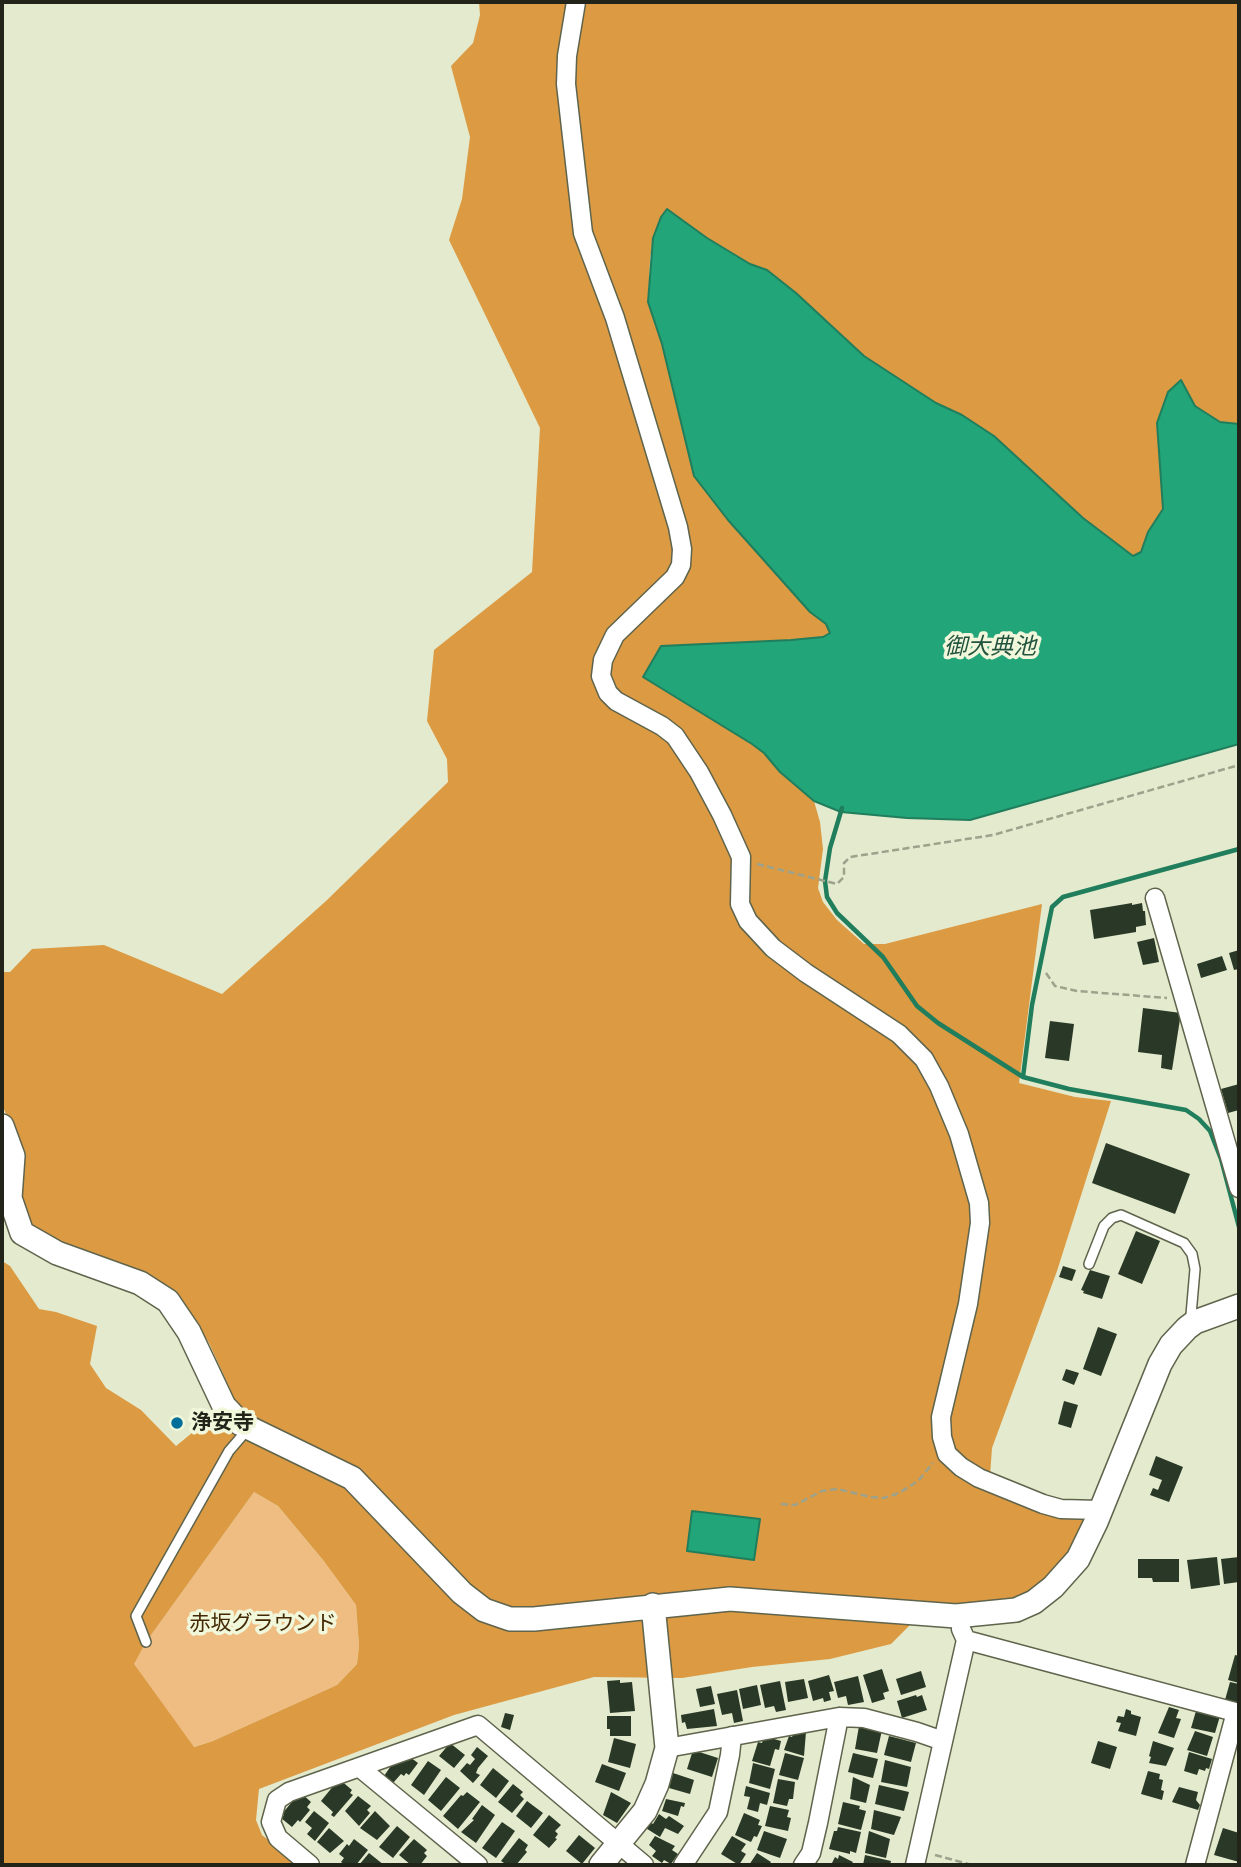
<!DOCTYPE html>
<html>
<head>
<meta charset="utf-8">
<style>
  body { margin:0 }
  #map { position:relative; width:1241px; height:1867px; overflow:hidden; background:#e3eacd; font-family:Cabin,sans-serif }
  canvas { display:block }
  .frame { position:absolute; inset:0; border:4px solid #22241a; pointer-events:none }
</style>
</head>
<body>
<div id="map">
<canvas width="1241" height="1867"></canvas>
<div class="frame"></div>
</div>
<script>
const g = document.querySelector('canvas').getContext('2d');
g.lineJoin = 'round';
function fill(path, color) {
  g.fillStyle = color;
  g.fill(path, 'evenodd');
}
function poly(rows) {
  const path = new Path2D();
  for (const r of rows) {
    path.moveTo(r[0], r[1]);
    for (let i = 2; i < r.length; i += 2) path.lineTo(r[i], r[i + 1]);
  }
  return path;
}
function trace(path, color, width, dash) {
  g.strokeStyle = color;
  g.lineWidth = width;
  g.lineCap = dash ? 'butt' : 'round';
  g.setLineDash(dash || []);
  g.stroke(path);
}
function write(font, color, halo, rows, align = 'center') {
  g.font = font + ' Cabin,"Noto Sans JP",sans-serif';
  g.lineWidth = 7;
  g.setLineDash([]);
  g.textBaseline = 'middle';
  g.strokeStyle = halo;
  g.fillStyle = color;
  for (const [text, x, y, turn = 0] of rows) {
    g.save();
    g.translate(x, y);
    g.rotate((+turn || 0) * Math.PI / 180);
    g.textAlign = isNaN(turn) ? turn : align;
    if (halo) g.strokeText(text, 0, 0);
    g.fillText(text, 0, 0);
    g.restore();
  }
}
fill(poly([
  [254,1492,278,1506,323,1560,356,1605,359,1646,357,1664,337,1685,213,1741,193,1747,133,1664,146,1642]
]), '#efbd82');
fill(poly([
  [479,2,1239,2,1239,424,1220,422,1195,406,1181,380,1163,485,1163,509,1148,532,1141,552,1133,557,1083,518,962,415,936,403,864,356,796,293,767,270,750,264,707,238,668,210,661,217,653,238,650,260,648,302,662,344,810,612,826,624,830,634,823,637,791,640,661,646,684,702,752,744,764,753,780,772,814,801,820,822,823,849,818,888,823,902,837,920,864,944,885,944,1042,904,1019,1083,1075,1097,1111,1101,1057,1271,992,1448,989,1490,1084,1516,1091,1522,1077,1551,1018,1603,929,1606,891,1644,830,1659,752,1667,682,1678,594,1677,454,1715,259,1789,256,1820,262,1835,299,1865,2,1865,2,1261,10,1266,39,1309,56,1312,97,1326,90,1364,106,1388,141,1410,176,1446,214,1415,230,1389,209,1343,189,1311,167,1285,68,1248,31,1227,19,1200,13,1129,2,1105,2,972,10,972,32,949,104,945,222,994,326,901,448,782,447,759,427,721,434,650,532,572,540,428,449,240,462,199,470,137,451,66,473,43,480,15],
  [254,1492,278,1506,323,1560,356,1605,359,1646,357,1664,337,1685,213,1741,194,1747,134,1664,146,1642]
]), '#dc9a43');
const water = poly([
  [667,209,707,238,750,264,767,270,796,293,864,356,936,403,962,415,994,436,1083,518,1133,556,1141,552,1148,532,1163,509,1157,423,1168,392,1181,380,1195,406,1220,422,1239,424,1239,744,970,820,907,818,841,812,814,801,780,772,764,753,752,744,643,677,661,646,791,640,823,637,830,633,826,624,810,612,728,520,694,476,662,344,648,302,653,238,661,217,667,209],
  [692,1511,760,1519,754,1560,687,1551,692,1511]
]);
fill(water, '#21a579');
trace(water, '#217e5c', 2);
trace(poly([
  [842,808,830,848,825,881,827,897,837,913,883,957,917,1006,938,1023,1023,1077,1069,1089,1186,1110,1199,1119,1210,1131,1221,1159,1239,1227],
  [1023,1077,1032,1005,1052,907,1063,897,1239,849]
]), '#217e5c', 4.5);
fill(poly([
  [1132,903,1132,905,1142,903,1143,911,1145,911,1146,925,1136,927,1136,932,1094,939,1090,910],
  [1154,938,1159,962,1143,965,1137,942],
  [1239,950,1239,969,1234,970,1229,953],
  [1222,956,1227,970,1201,978,1197,964],
  [1143,1008,1181,1013,1172,1070,1161,1068,1162,1055,1138,1052],
  [1050,1021,1074,1024,1069,1061,1045,1058],
  [1239,1084,1239,1110,1228,1113,1221,1089],
  [1106,1143,1190,1174,1175,1214,1092,1183],
  [1136,1231,1160,1241,1142,1284,1118,1274],
  [1063,1266,1076,1270,1072,1281,1059,1277],
  [1090,1270,1110,1276,1102,1299,1083,1293,1084,1291,1081,1290],
  [1098,1327,1117,1334,1101,1376,1083,1369],
  [1066,1369,1079,1373,1074,1385,1062,1380],
  [1064,1401,1078,1405,1071,1428,1058,1424],
  [1156,1456,1183,1467,1169,1502,1150,1495,1153,1488,1158,1490,1162,1480,1149,1475],
  [1217,1557,1220,1585,1191,1589,1187,1560],
  [1239,1557,1239,1582,1224,1584,1221,1559],
  [1138,1559,1179,1559,1179,1582,1153,1582,1152,1578,1138,1578],
  [1235,1655,1239,1656,1239,1683,1228,1680],
  [882,1669,889,1691,883,1693,885,1699,872,1703,863,1675],
  [921,1671,926,1687,901,1695,896,1679],
  [829,1675,834,1691,829,1692,831,1700,824,1702,823,1698,813,1701,808,1681],
  [858,1676,864,1702,848,1705,846,1696,838,1698,834,1682],
  [804,1679,808,1698,788,1702,785,1682],
  [620,1680,620,1683,632,1682,635,1711,610,1713,607,1681],
  [780,1681,786,1710,776,1712,774,1706,765,1708,760,1685],
  [1230,1682,1239,1684,1239,1704,1225,1700],
  [757,1685,761,1705,743,1709,739,1689],
  [711,1686,715,1704,700,1707,696,1689],
  [737,1690,743,1721,734,1723,732,1713,722,1715,717,1694],
  [916,1695,917,1697,922,1695,927,1710,902,1718,897,1701],
  [1169,1707,1179,1710,1176,1718,1181,1719,1174,1738,1158,1733],
  [714,1709,717,1726,687,1729,685,1722,682,1723,681,1715],
  [1126,1709,1131,1711,1131,1714,1141,1717,1136,1736,1118,1731,1121,1723,1116,1722,1118,1716,1124,1717],
  [1201,1710,1220,1716,1215,1733,1191,1728,1196,1711],
  [505,1713,514,1715,510,1730,501,1727],
  [607,1716,631,1716,631,1736,610,1736,610,1729,607,1729],
  [859,1726,882,1730,877,1753,855,1749],
  [795,1729,806,1732,804,1756,784,1750,789,1736,792,1737],
  [1195,1731,1213,1737,1207,1756,1187,1750],
  [764,1736,781,1741,779,1750,775,1749,770,1766,752,1761,758,1742,762,1743],
  [889,1736,916,1743,911,1762,884,1755],
  [614,1738,636,1744,630,1768,608,1762],
  [1098,1741,1117,1747,1110,1769,1091,1763],
  [1153,1741,1174,1748,1166,1766,1149,1763,1151,1757,1149,1756],
  [450,1743,465,1755,454,1768,439,1756],
  [477,1747,488,1756,478,1768,476,1773,480,1775,473,1783,460,1771,467,1763,470,1765,475,1759,471,1755],
  [693,1750,718,1758,712,1777,687,1769],
  [1189,1752,1212,1759,1209,1769,1206,1768,1205,1771,1199,1769,1197,1775,1184,1771],
  [785,1753,804,1758,798,1780,779,1775],
  [853,1753,878,1759,873,1778,848,1772],
  [406,1754,418,1763,409,1775,406,1773,404,1776,401,1774,393,1783,384,1776,395,1760,399,1763],
  [885,1760,911,1767,907,1787,881,1782],
  [428,1761,441,1770,424,1795,411,1785],
  [753,1763,775,1769,770,1789,749,1783],
  [602,1764,626,1773,619,1791,595,1782],
  [493,1768,509,1781,496,1798,480,1785],
  [1148,1771,1160,1774,1159,1779,1163,1780,1161,1790,1164,1791,1162,1800,1141,1794],
  [673,1773,694,1780,690,1794,669,1788],
  [446,1777,460,1788,441,1811,428,1800],
  [853,1777,870,1785,866,1803,850,1799],
  [339,1779,352,1790,350,1793,353,1795,334,1817,331,1815,333,1812,321,1801],
  [778,1779,795,1782,793,1799,789,1799,787,1806,773,1803],
  [513,1784,523,1792,520,1795,524,1799,512,1813,498,1802],
  [879,1785,909,1792,904,1811,875,1804],
  [746,1786,770,1793,767,1805,760,1803,758,1812,747,1809,750,1797,744,1796],
  [1179,1787,1198,1792,1196,1800,1200,1805,1198,1810,1172,1802],
  [300,1792,311,1802,307,1807,310,1810,300,1822,298,1820,292,1827,281,1818,284,1815,282,1814],
  [467,1792,480,1802,458,1829,443,1816,461,1795,463,1796],
  [611,1792,631,1803,617,1823,603,1815],
  [358,1796,371,1806,367,1810,370,1813,359,1826,345,1811],
  [666,1799,685,1803,684,1807,681,1806,678,1816,662,1811],
  [527,1801,543,1813,531,1828,516,1816],
  [843,1802,860,1806,859,1809,866,1811,861,1830,838,1824],
  [482,1805,495,1815,476,1843,461,1832,474,1820,472,1819],
  [770,1806,789,1810,787,1817,791,1818,788,1831,765,1826],
  [874,1810,901,1817,894,1835,871,1829],
  [314,1811,329,1823,315,1841,307,1834,312,1828,305,1822],
  [375,1811,390,1826,377,1840,360,1828],
  [744,1813,760,1820,758,1825,762,1826,757,1837,754,1836,751,1842,735,1835],
  [659,1814,666,1819,669,1816,684,1826,678,1834,665,1828,660,1837,644,1827,646,1824,648,1826,650,1822,653,1824],
  [549,1815,561,1825,555,1831,558,1834,555,1838,557,1839,549,1848,533,1835],
  [502,1822,515,1831,496,1858,482,1848],
  [397,1826,410,1837,393,1858,379,1847],
  [838,1827,861,1832,856,1853,850,1851,850,1854,829,1849,834,1831,837,1831],
  [329,1828,344,1841,330,1853,317,1842],
  [1223,1828,1239,1833,1239,1862,1214,1855],
  [764,1831,787,1839,780,1858,757,1850],
  [869,1831,890,1839,886,1858,865,1853],
  [579,1835,595,1848,582,1864,566,1851],
  [655,1836,675,1846,672,1850,678,1854,671,1864,664,1860,662,1863,652,1856,656,1851,649,1845],
  [732,1836,746,1844,741,1851,746,1854,739,1865,721,1854],
  [519,1838,528,1845,525,1850,527,1852,516,1865,507,1865,501,1861],
  [354,1839,368,1850,356,1865,345,1865,341,1862,344,1858,339,1854,347,1844,349,1846],
  [414,1839,427,1850,424,1853,427,1856,420,1865,411,1865,399,1855],
  [369,1853,384,1865,359,1865],
  [757,1853,771,1862,769,1865,749,1865],
  [839,1855,853,1862,851,1865,831,1865,835,1857,838,1859],
  [865,1855,891,1861,890,1865,863,1865]
]), '#2a3927');
const service = poly([
  [1089,1264,1104,1226,1112,1218,1121,1215,1184,1243,1192,1254,1195,1269,1191,1315,1195,1321],
  [146,1642,136,1616,229,1451,248,1429]
]);
const minor = poly([
  [576,2,567,56,566,84,583,233,615,318,678,527,682,549,681,565,675,577,615,635,603,660,601,676,608,693,616,701,662,726,675,736,699,772,722,815,741,857,740,904,748,921,773,948,806,973,899,1034,924,1059,939,1086,959,1134,979,1203,980,1223,968,1304,941,1417,942,1437,947,1454,961,1467,979,1478,1043,1504,1061,1509,1100,1510],
  [1155,898,1239,1188],
  [966,1640,1239,1713],
  [667,1748,839,1717,864,1718,917,1732,943,1741],
  [359,1767,478,1865],
  [310,1865,278,1838,271,1822,277,1800,289,1792,478,1725,644,1865],
  [683,1865,718,1812,730,1755,732,1736],
  [803,1865,811,1853,818,1823,839,1717],
  [915,1865,966,1640,961,1629],
  [1195,1865,1236,1712]
]);
const tertiary = poly([
  [2,1126,13,1156,10,1198,22,1233,57,1253,140,1283,168,1301,189,1332,224,1406,241,1424,352,1478,462,1593,484,1610,510,1619,534,1619,730,1599,956,1616,1016,1610,1034,1602,1053,1587,1078,1559,1096,1522,1160,1364,1171,1345,1187,1328,1195,1322,1239,1306],
  [601,1865,645,1811,657,1784,667,1748,653,1605]
]);
trace(service, '#5f644c', 12);
trace(minor, '#5f644c', 21);
trace(tertiary, '#5f644c', 26);
trace(poly([
  [757,864,837,884,844,877,844,863,850,857,993,835,1239,765],
  [1046,973,1055,986,1077,991,1167,998],
  [781,1504,795,1505,822,1491,837,1489,871,1497,884,1498,899,1493,918,1481,933,1463],
  [935,1855,972,1865]
]), '#9da28c', 2.5, [7, 3.5]);
trace(service, '#fff', 9);
trace(minor, '#fff', 18);
trace(tertiary, '#fff', 23);
for (const [x, y, r, color] of [
  [177,1423,7,"#026f9b"]
]) {
  const dot = new Path2D();
  dot.arc(x, y, r, 0, 2 * Math.PI);
  g.fillStyle = color;
  g.fill(dot);
  trace(dot, '#f0f7da', 2.5);
}
write('bold 21px', '#22241a', '#f0f7da', [
  ["浄安寺",191,1423]
], 'left');
write('21px', '#432903', '#f0f7da', [
  ["赤坂グラウンド",263,1624]
]);
write('italic 23px', '#22533f', '#f0f7da', [
  ["御大典池",990,647]
]);
</script>
</body>
</html>
